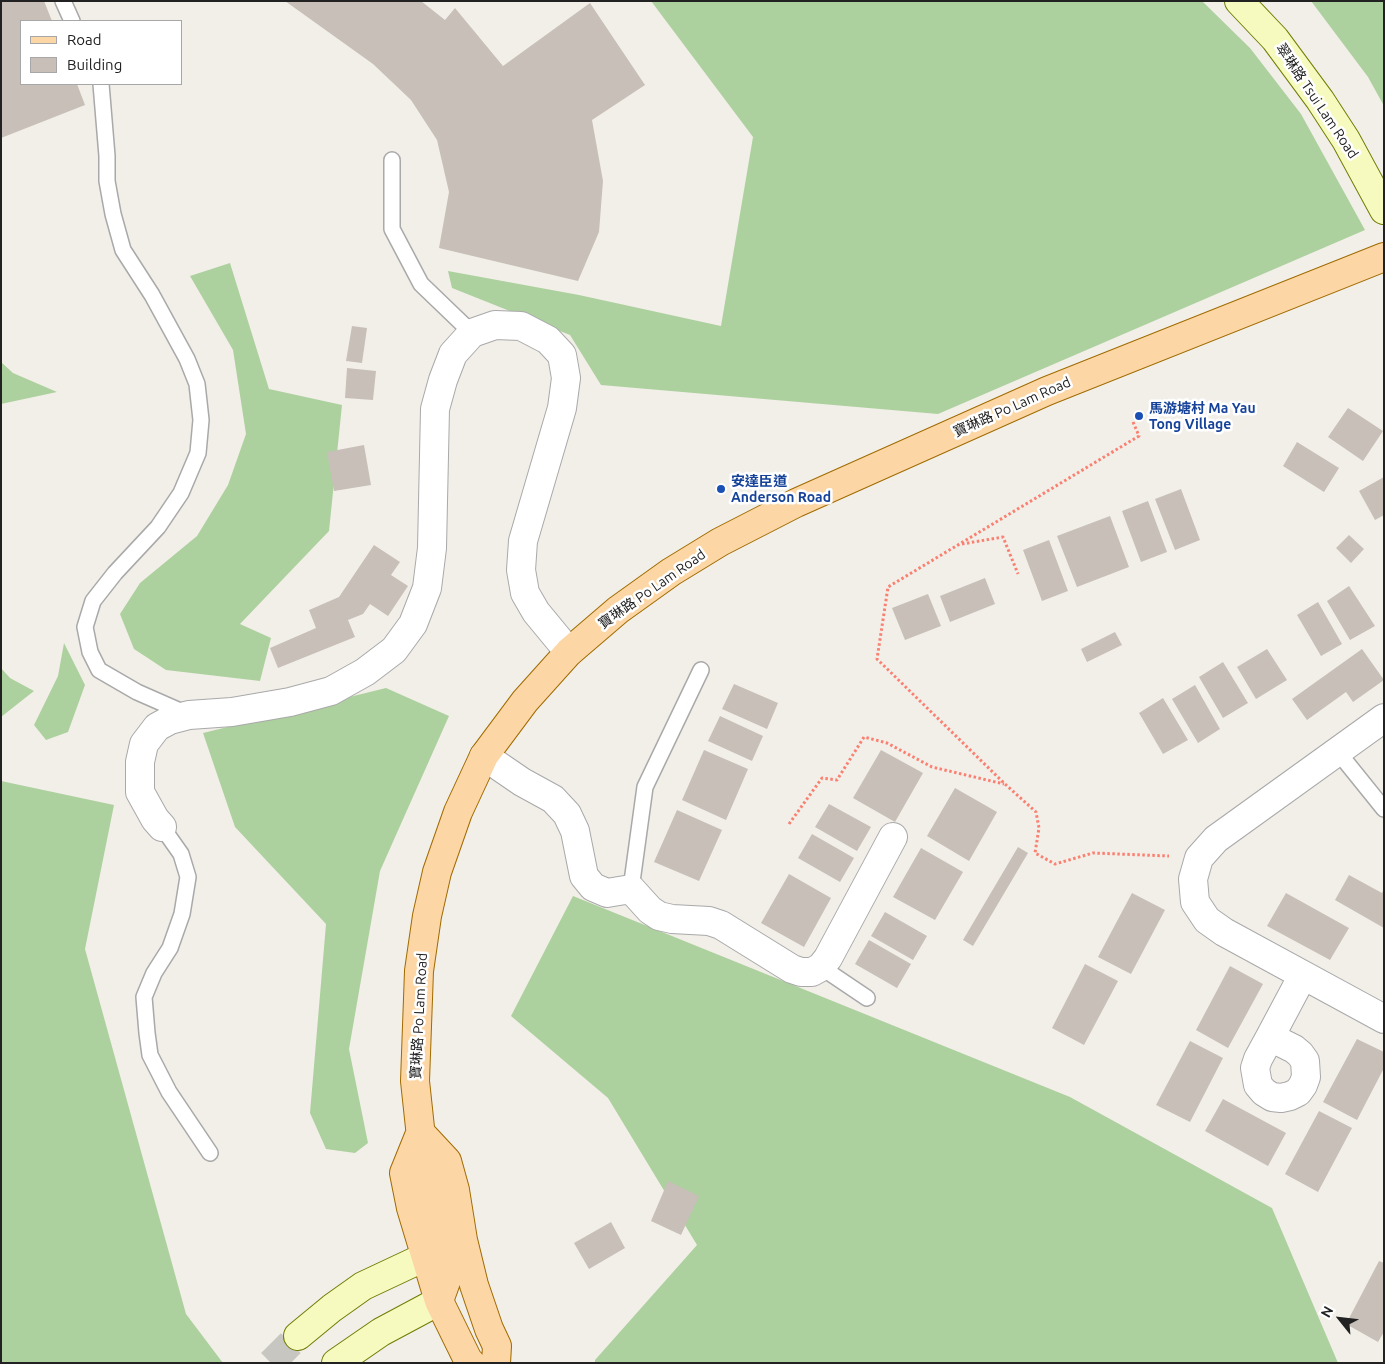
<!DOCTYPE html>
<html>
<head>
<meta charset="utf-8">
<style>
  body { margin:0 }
  #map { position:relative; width:1385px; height:1364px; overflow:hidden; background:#f2efe9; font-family:Ubuntu,sans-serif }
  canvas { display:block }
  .frame { position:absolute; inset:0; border:2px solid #222; pointer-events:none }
  .legend { position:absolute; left:20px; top:20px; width:162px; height:65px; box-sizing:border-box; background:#fff; border:1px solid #a7a7a7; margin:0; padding:6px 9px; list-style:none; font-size:15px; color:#222 }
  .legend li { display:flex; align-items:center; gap:10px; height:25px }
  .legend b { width:25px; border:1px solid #a7a7a7 }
  .north { position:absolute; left:1315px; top:1294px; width:50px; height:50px; -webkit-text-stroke:4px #fff; paint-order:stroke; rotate:299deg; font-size:14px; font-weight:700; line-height:20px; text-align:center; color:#222 }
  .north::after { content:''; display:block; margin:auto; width:18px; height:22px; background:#222; clip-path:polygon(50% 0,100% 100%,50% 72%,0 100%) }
</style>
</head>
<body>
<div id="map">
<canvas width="1385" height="1364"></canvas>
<div class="frame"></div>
<ul class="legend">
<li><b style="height:6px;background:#fcd6a4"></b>Road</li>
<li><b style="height:14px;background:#c7bfb8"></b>Building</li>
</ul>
<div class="north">N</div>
</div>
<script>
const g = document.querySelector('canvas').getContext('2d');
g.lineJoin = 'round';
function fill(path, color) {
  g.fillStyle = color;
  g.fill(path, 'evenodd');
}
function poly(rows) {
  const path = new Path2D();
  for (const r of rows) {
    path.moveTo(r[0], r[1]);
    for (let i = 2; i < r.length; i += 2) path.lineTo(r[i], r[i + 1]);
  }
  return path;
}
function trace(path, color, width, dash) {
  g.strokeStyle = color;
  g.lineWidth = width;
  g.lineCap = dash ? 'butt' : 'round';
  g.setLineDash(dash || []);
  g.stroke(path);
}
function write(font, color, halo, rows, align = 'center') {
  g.font = font + ' Ubuntu,"Noto Sans TC",sans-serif';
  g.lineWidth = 5;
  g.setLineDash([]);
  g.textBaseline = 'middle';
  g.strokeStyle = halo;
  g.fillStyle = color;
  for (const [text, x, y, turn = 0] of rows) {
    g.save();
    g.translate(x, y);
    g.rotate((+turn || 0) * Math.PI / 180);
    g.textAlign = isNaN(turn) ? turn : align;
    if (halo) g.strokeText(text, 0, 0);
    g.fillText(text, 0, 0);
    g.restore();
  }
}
fill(poly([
  [651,1,1202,1,1250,48,1301,114,1365,230,938,414,601,385,570,335,452,288,448,271,579,295,721,326,753,137],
  [1311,1,1384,1,1384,106,1368,77],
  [230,263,269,389,342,405,329,531,240,624,271,638,260,681,166,670,134,649,120,614,140,583,197,536,228,485,246,434,233,350,190,276],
  [1,362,13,373,57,392,1,404],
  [64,643,85,685,68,732,46,740,34,725,58,676],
  [1,668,10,678,34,691,1,717],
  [386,688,449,716,380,871,349,1049,368,1143,355,1153,326,1149,310,1113,326,924,235,827,203,733],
  [1,781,114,805,85,949,186,1314,223,1363,1,1363],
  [573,896,1070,1097,1272,1208,1338,1363,595,1363,595,1360,697,1245,608,1098,511,1016]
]), '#add19e');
fill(poly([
  [1,1,44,1,52,21,21,21,21,84,77,84,85,105,1,138],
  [285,1,421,1,445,20,455,8,503,66,590,3,645,85,592,120,603,181,599,232,578,281,439,248,449,192,437,140,411,100,373,64],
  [352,326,367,328,362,363,346,361],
  [347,368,376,371,373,400,345,398],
  [1348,408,1383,431,1363,461,1328,437],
  [1297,442,1339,468,1324,492,1283,466],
  [364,445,371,485,334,491,327,452],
  [1384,477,1384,515,1375,520,1359,491],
  [1181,489,1200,540,1175,550,1155,499],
  [1148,501,1167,552,1141,562,1122,511],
  [1110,516,1129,567,1077,587,1057,536],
  [1349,535,1364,549,1351,563,1336,548],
  [1049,540,1068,591,1042,601,1023,550],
  [374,545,400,562,391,575,408,586,388,616,370,604,363,614,348,620,355,637,278,668,270,648,316,628,309,610,339,597],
  [985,578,995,604,950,622,940,596],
  [1349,586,1375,626,1350,640,1327,601],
  [928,594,941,626,905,640,892,608],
  [1318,602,1342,644,1321,656,1297,615],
  [1115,632,1122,645,1087,662,1081,649],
  [1267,649,1287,680,1256,699,1237,667],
  [1362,649,1384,680,1353,702,1346,692,1307,720,1292,699],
  [1223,662,1248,703,1223,718,1199,677],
  [734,684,778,703,767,729,722,709],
  [1195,685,1220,729,1198,743,1172,699],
  [1163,698,1188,740,1163,754,1139,713],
  [720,716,763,736,752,761,708,741],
  [704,750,748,769,726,820,682,800],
  [881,750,923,773,895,822,853,798],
  [955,788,997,812,969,861,927,836],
  [829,804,871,827,857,851,815,827],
  [677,810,722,830,699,881,654,862],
  [812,834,854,858,840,882,798,858],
  [1018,847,1028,853,973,946,963,940],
  [921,848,963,872,935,920,893,897],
  [789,874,831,898,804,947,761,923],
  [1349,875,1382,893,1384,889,1384,928,1335,900],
  [1132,893,1165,910,1131,974,1098,957],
  [1286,893,1349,928,1330,960,1267,926],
  [885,912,927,936,913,960,871,936],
  [869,940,911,964,897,988,855,964],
  [1085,964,1118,981,1084,1045,1052,1028],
  [1230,966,1263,984,1228,1048,1196,1030],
  [1357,1039,1384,1052,1384,1068,1357,1120,1323,1102],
  [1190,1041,1223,1058,1190,1122,1156,1105],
  [1223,1099,1286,1133,1268,1166,1205,1131],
  [1319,1111,1352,1128,1318,1192,1285,1174],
  [668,1181,699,1196,681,1235,651,1221],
  [611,1222,625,1248,589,1269,574,1243],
  [1379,1261,1384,1263,1384,1332,1378,1342,1346,1324]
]), '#c7bfb8');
trace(poly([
  [271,1363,298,1336]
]), '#c8c6c1', 28, [28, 14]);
const lane = poly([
  [63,1,72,21],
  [101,84,107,156,107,181,113,214,123,250,152,295,187,359,197,384,201,420,198,453,181,493,158,527,115,573,93,601,85,627,90,652,99,670,137,692,187,714],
  [392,160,392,229,421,284,472,333],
  [1338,752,1384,809],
  [162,827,181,854,188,877,182,914,170,948,154,973,144,997,147,1033,150,1055,169,1092,210,1153],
  [631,889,645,787,701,670],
  [821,967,867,998]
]);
const street = poly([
  [1384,718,1216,839,1199,858,1193,879,1195,902,1207,920,1224,932,1384,1019],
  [484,756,522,782,553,799,567,814,575,831,584,876,593,887,607,893,631,889,650,910,659,916,672,919,709,921,721,925,792,969,801,972,812,972,821,967,828,958,893,837],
  [162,827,155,819,140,792,140,762,144,744,157,727,170,720,189,715,232,712,290,702,331,691,365,672,394,650,413,624,427,588,432,548,435,409,443,380,453,354,472,333,495,325,521,326,548,340,562,355,566,378,562,408,523,541,521,570,525,593,536,612,569,652],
  [1270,1037,1294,1049,1300,1054,1305,1061,1306,1077,1303,1085,1298,1092,1290,1096,1281,1098,1272,1097,1264,1092,1258,1085,1255,1068,1258,1059,1270,1037,1303,975]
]);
const secondary = poly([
  [1239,1,1275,39,1320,100,1346,140,1384,210],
  [298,1336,332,1308,363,1286,446,1247],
  [336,1363,381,1332,439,1301]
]);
const primary = poly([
  [420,1132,447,1161,455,1190,463,1240,474,1285,489,1329,497,1346,496,1363],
  [419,1136,404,1173,411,1208,439,1301,468,1360,471,1363],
  [439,1301,449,1273,447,1246,424,1165,415,1081,419,971,427,916,437,872,458,812,484,756,525,701,569,652,618,610,671,572,720,542,796,503,1047,391,1384,257]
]);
trace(lane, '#a9a9a9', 18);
trace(street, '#a9a9a9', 30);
trace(secondary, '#707d05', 30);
trace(primary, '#a06b00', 30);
trace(poly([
  [1133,422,1139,436,888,587,877,659,1005,784,1036,812,1039,828,1035,853,1055,864,1093,853,1169,856],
  [962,544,1003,537,1018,574],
  [789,824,822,778,837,780,864,737,887,743,932,767,1004,784]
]), '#fa8072', 3, [2.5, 2.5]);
trace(lane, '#fff', 15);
trace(street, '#fff', 28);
trace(secondary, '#f7fabf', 28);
trace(primary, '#fcd6a4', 28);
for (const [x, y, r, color] of [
  [1139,416,5,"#1a4fb4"],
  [721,489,5,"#1a4fb4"]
]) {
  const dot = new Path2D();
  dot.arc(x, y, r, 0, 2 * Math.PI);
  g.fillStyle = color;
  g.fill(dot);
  trace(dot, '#fff', 2);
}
write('14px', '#222', '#fff', [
  ["翠琳路 Tsui Lam Road",1317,101,56],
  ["寶琳路 Po Lam Road",1012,407,-24],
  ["寶琳路 Po Lam Road",652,589,-35],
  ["寶琳路 Po Lam Road",419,1016,-87]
]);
write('bold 14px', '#164399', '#fff', [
  ["馬游塘村 Ma Yau",1149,408],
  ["Tong Village",1149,424],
  ["安達臣道",731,481],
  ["Anderson Road",731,497]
], 'left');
</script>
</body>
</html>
